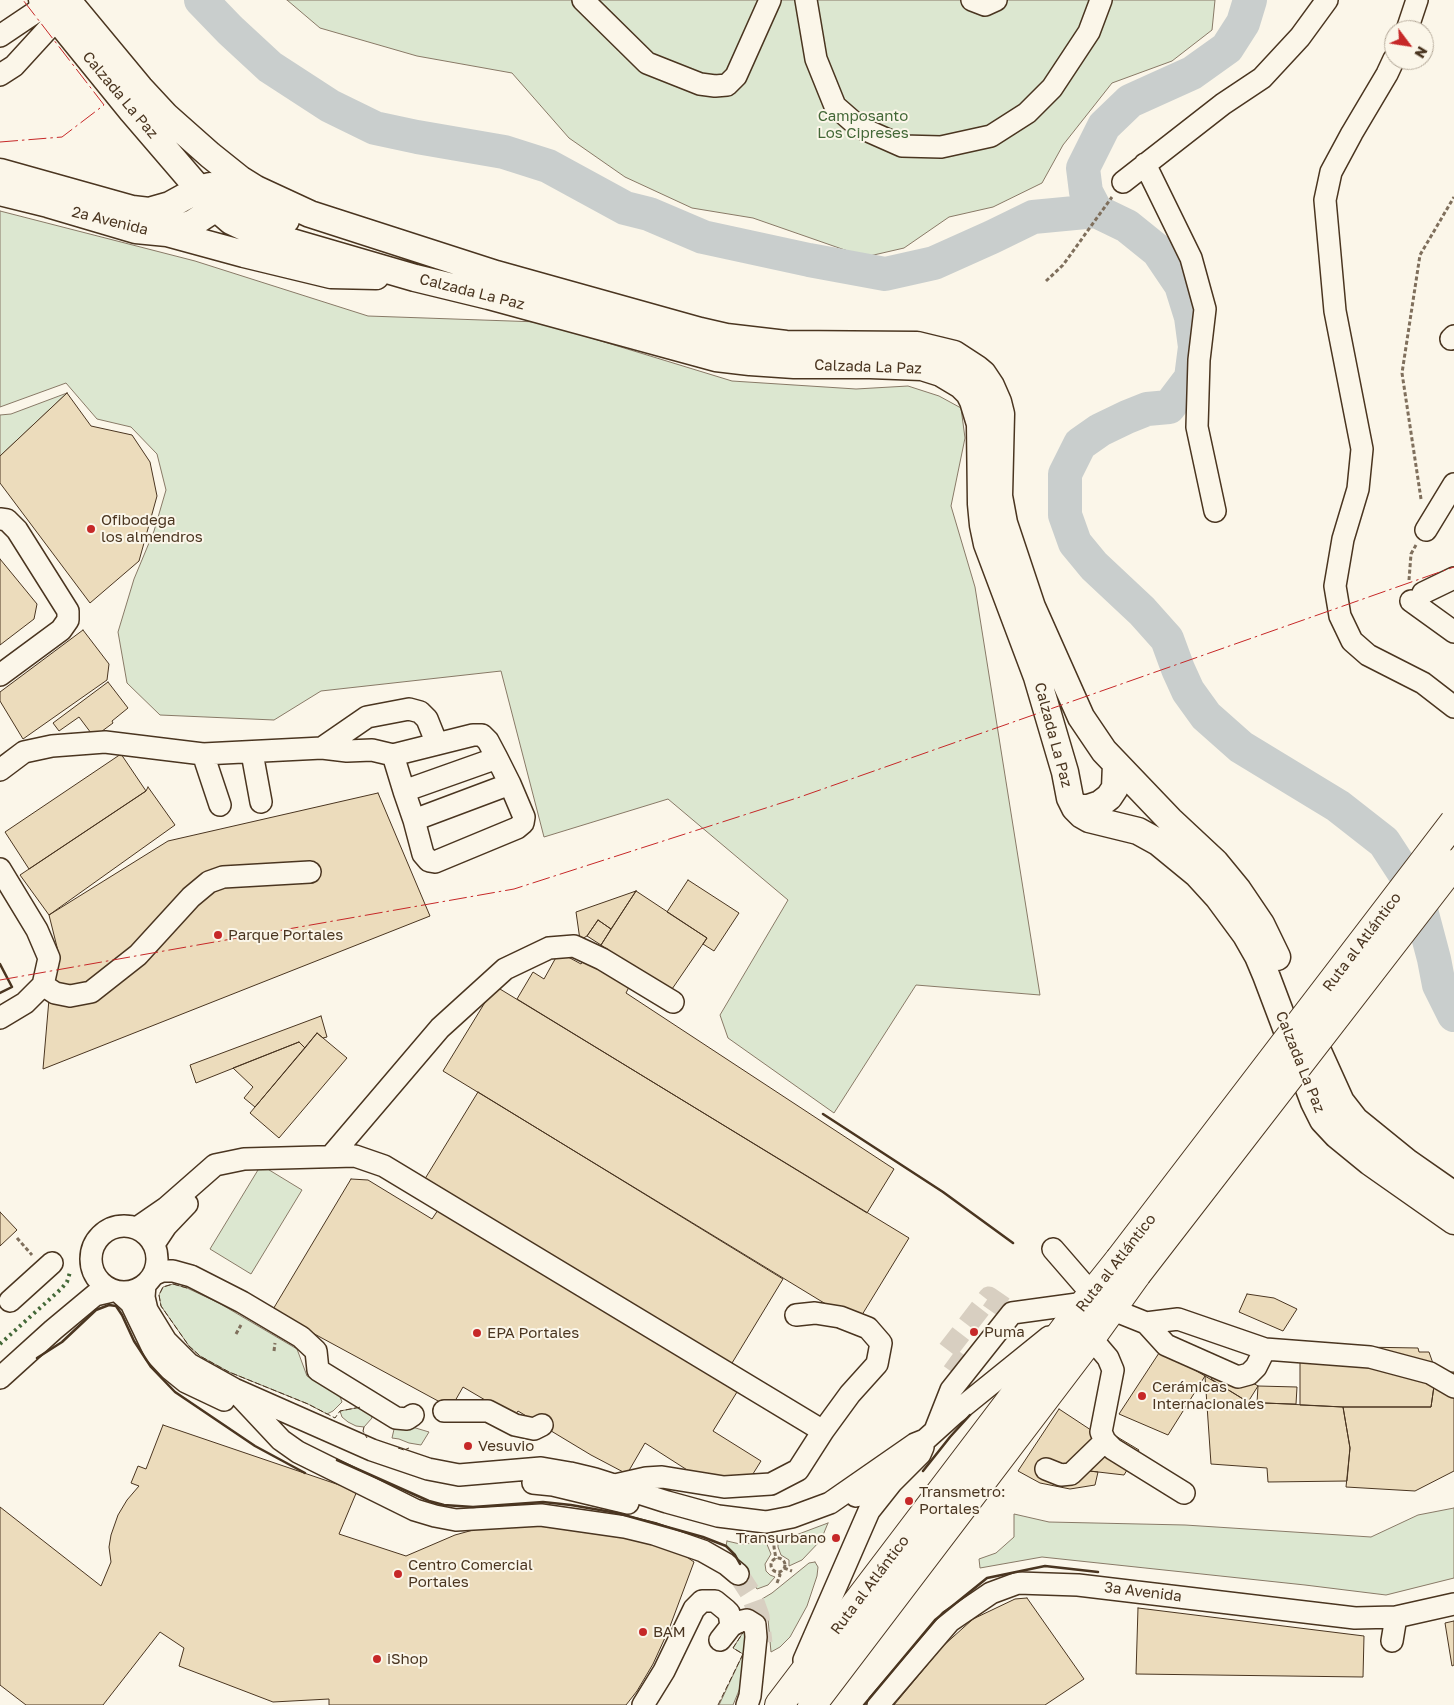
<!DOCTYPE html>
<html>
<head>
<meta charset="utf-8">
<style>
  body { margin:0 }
  #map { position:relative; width:1454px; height:1705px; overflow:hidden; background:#fbf6e9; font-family:"Golos Text",sans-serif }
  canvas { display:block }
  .north { position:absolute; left:1384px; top:20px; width:50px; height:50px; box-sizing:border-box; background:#fbf6e9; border:1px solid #b4a999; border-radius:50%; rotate:121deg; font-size:14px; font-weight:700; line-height:20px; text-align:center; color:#4a3520 }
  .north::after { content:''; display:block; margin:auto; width:18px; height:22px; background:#c62828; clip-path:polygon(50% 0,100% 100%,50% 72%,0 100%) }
</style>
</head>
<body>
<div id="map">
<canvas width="1454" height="1705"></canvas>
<div class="north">N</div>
</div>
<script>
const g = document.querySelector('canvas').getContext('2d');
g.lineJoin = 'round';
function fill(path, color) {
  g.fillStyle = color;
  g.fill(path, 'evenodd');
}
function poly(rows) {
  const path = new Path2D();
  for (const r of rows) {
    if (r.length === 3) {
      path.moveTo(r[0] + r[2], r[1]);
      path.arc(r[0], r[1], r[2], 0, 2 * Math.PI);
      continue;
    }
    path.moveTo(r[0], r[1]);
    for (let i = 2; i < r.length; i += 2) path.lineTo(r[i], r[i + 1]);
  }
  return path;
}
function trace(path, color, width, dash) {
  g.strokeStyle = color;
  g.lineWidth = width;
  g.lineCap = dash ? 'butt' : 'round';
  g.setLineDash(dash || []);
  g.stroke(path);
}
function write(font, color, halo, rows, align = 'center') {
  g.font = font + ' "Golos Text",sans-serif';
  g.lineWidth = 4;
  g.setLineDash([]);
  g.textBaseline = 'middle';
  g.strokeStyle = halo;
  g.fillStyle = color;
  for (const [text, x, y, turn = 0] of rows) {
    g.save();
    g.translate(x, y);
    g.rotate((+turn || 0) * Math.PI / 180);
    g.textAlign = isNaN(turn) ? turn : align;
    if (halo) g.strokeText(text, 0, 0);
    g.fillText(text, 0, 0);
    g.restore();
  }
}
const green = poly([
  [287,0,1215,0,1212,30,1172,61,1112,83,1063,145,1042,183,993,207,949,217,904,248,865,257,753,218,692,208,625,177,569,138,512,73,417,56,320,28,287,0],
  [0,211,195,261,368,316,539,322,732,381,856,389,908,386,939,396,961,408,965,438,951,506,975,587,1040,995,916,985,834,1113,728,1038,720,1015,788,900,668,799,544,837,501,671,321,691,274,720,160,715,127,683,118,632,134,579,154,531,166,490,157,454,131,427,97,419,66,383,0,407,0,211],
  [67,393,0,456,0,415,11,414,67,393],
  [261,1165,302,1190,251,1274,210,1249,261,1165],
  [173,1284,187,1288,219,1303,297,1349,307,1376,339,1394,342,1402,333,1411,327,1414,308,1404,229,1372,200,1356,189,1346,161,1306,159,1295,163,1287,173,1284],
  [361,1407,370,1412,372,1418,364,1427,356,1426,348,1422,342,1417,340,1411,361,1407],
  [395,1425,409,1426,429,1432,421,1445,409,1443,399,1439,392,1438,395,1425],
  [1454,1508,1454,1578,1386,1595,1305,1585,1042,1557,980,1568,979,1559,996,1553,1014,1537,1014,1514,1049,1522,1185,1525,1371,1537,1418,1515,1454,1508],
  [828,1523,821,1540,802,1560,789,1566,789,1560,781,1555,778,1547,778,1542,785,1538,796,1535,828,1523],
  [727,1541,740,1544,766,1542,771,1554,765,1564,766,1571,770,1575,775,1577,768,1585,757,1589,741,1566,735,1554,726,1546,727,1541],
  [815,1562,818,1567,817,1576,807,1606,790,1637,780,1647,771,1652,768,1619,762,1599,772,1593,809,1563,815,1562],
  [744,1631,748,1631,740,1688,733,1705,719,1705,743,1654,733,1648,744,1631]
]);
fill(green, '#dce7d0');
trace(green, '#887966', 1);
trace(poly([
  [201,0,230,30,270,67,330,106,375,128,417,137,504,152,548,166,625,208,649,214,703,237,809,260,885,274,934,263,992,237,1033,217,1096,211,1127,226,1158,251,1181,285,1191,317,1195,347,1191,378,1169,407,1147,409,1127,417,1100,430,1080,444,1065,474,1065,515,1075,543,1094,566,1142,611,1167,639,1178,669,1188,691,1206,716,1241,747,1338,806,1384,842,1416,891,1434,959,1439,985,1454,1015],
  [1096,211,1086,192,1083,168,1104,126,1130,101,1192,73,1227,48,1243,23,1250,0]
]), '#c9cecd', 34);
const building = poly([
  [67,393,91,426,132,435,150,462,157,496,139,561,90,603,0,483,0,456,67,393],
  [0,559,37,604,34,619,0,645,0,559],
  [83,630,109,664,107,680,23,739,0,701,0,692,83,630],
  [108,682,128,708,112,721,113,723,94,737,79,717,59,731,53,723,108,682],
  [121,754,146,791,29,869,5,832,121,754],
  [148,787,175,825,49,915,20,875,146,791,148,787],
  [378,793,430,916,43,1069,49,999,59,955,49,915,168,841,378,793],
  [688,880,739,913,714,951,703,944,707,938,667,912,688,880],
  [636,891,707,938,670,992,601,945,636,891],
  [636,891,611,929,598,920,587,936,580,940,576,912,636,891],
  [598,920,611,929,601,945,587,936,598,920],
  [559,952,581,964,585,958,630,985,626,993,894,1169,867,1213,517,999,533,972,544,979,559,952],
  [495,986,909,1238,857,1323,443,1071,495,986],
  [321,1016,327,1037,323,1038,317,1033,305,1048,299,1042,196,1083,190,1065,321,1016],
  [317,1033,347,1058,279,1138,250,1113,317,1033],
  [299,1042,305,1048,255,1107,244,1098,253,1087,233,1068,299,1042],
  [478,1092,783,1279,729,1368,423,1182,478,1092],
  [351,1179,368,1180,432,1219,438,1210,737,1392,713,1431,761,1461,746,1485,706,1482,645,1443,627,1474,591,1455,518,1411,514,1417,463,1387,451,1408,272,1311,351,1179],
  [0,1212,17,1230,0,1246,0,1212],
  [1247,1294,1274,1298,1297,1309,1283,1331,1239,1312,1247,1294],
  [1300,1346,1418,1348,1419,1352,1429,1352,1436,1372,1431,1407,1343,1407,1300,1405,1300,1346],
  [1161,1350,1205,1376,1168,1435,1119,1414,1161,1350],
  [1221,1363,1258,1386,1248,1402,1211,1379,1221,1363],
  [1436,1372,1454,1372,1454,1471,1415,1491,1346,1487,1350,1448,1343,1407,1431,1407,1436,1372],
  [1205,1376,1248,1402,1343,1407,1350,1448,1347,1481,1268,1482,1267,1468,1211,1464,1205,1376],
  [1258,1386,1297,1387,1296,1404,1257,1403,1258,1386],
  [1059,1409,1100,1436,1081,1470,1098,1472,1095,1485,1070,1489,1040,1483,1018,1471,1059,1409],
  [163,1425,357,1491,339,1534,406,1556,455,1535,495,1524,585,1523,675,1549,694,1562,669,1629,653,1664,637,1691,626,1705,329,1705,329,1699,273,1702,179,1666,184,1648,160,1632,103,1705,26,1705,0,1685,0,1507,101,1586,111,1562,109,1547,111,1535,118,1515,127,1500,139,1486,131,1483,138,1466,146,1469,163,1425],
  [1104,1429,1139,1450,1124,1475,1081,1470,1104,1429],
  [1027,1598,1084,1679,1045,1705,894,1705,943,1646,973,1619,1015,1599,1027,1598],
  [1138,1608,1364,1636,1363,1677,1136,1674,1138,1608],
  [1454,1621,1454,1665,1452,1666,1445,1623,1454,1621]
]);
fill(building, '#ecdcbc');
trace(building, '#4a3520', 1);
trace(poly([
  [967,1370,945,1354,989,1297,1012,1313],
  [738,1574,751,1594,759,1616,762,1643]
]), '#d8cfc1', 21, [21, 11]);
const minor = poly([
  [583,0,647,63,700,84,715,86,727,85,736,76,770,0],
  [806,0,816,59,835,106,859,127,902,146,941,147,991,136,1027,113,1052,88,1089,32,1101,0],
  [972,0,985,5,996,0],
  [1407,30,1417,0],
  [0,36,46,5],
  [1394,59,1387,74,1352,133,1331,172,1325,200,1335,311,1362,449,1358,489,1343,539,1335,586,1340,616,1352,641,1368,655,1423,683,1454,707],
  [0,75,14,66,57,19],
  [1145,164,1191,258,1205,309,1199,360,1197,427,1215,511],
  [1123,182,1223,104,1262,78,1300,37,1327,0],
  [1451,339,1454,336],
  [0,519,7,520,17,530,68,611,68,620,61,630,0,675],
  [1426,530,1454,484],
  [1423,593,1454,578],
  [1411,601,1454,632],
  [322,748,347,751,372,750,393,755],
  [252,753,261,802],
  [203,754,220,805],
  [0,770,24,752,52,746,105,742,203,754,322,748,367,717,409,709,420,712,427,719,437,744],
  [404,791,497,758,510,784,414,820,404,791,393,755,473,735,482,735,488,741,497,758],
  [414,820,423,854,429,861,435,862,517,828,523,823,524,817,510,784],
  [0,869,37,930,49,958,43,985,25,1003,0,1018],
  [43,985,55,993,70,996,91,992,138,955,191,897,209,882,223,877,310,872],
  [331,1156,440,1028,505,969,549,948,574,946,602,959,673,1002],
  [124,1259,33],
  [137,1228,166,1208,215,1165,244,1159,355,1156,384,1166,823,1431,798,1470,771,1484,724,1487,662,1477,646,1478,615,1485],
  [154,1244,166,1226,187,1204],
  [1053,1249,1092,1294,1111,1309,1146,1323,1166,1345,1238,1377,1249,1374,1256,1367,1265,1349],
  [153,1275,162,1271,173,1271,191,1276,242,1302,301,1337,316,1351,318,1370,396,1418,407,1419,413,1415],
  [145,1285,144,1297,147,1310,166,1341,189,1364,234,1389,372,1450,428,1469,459,1475,541,1468,570,1473,595,1479,667,1502,718,1516,766,1522,792,1517,830,1503,915,1444,925,1440,955,1413,1049,1337],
  [120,1293,131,1303,155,1353,170,1369,186,1382,224,1400],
  [10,1301,52,1263],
  [796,1315,815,1313,840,1317,868,1328,881,1343,877,1364,850,1394,823,1431],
  [1146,1323,1178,1319,1265,1349,1370,1357,1430,1373,1454,1387],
  [1091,1338,1108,1358,1113,1370,1101,1432,1105,1441,1113,1449,1184,1493],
  [0,1378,53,1330,95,1295,112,1291],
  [237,1393,281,1440,298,1452,415,1510,435,1516,456,1520,541,1515,625,1527,654,1534,703,1551,726,1564,738,1574],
  [444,1411,488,1411,515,1425,534,1429,542,1425],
  [936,1428,951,1390,1012,1313,1085,1303],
  [1046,1469,1061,1475,1071,1474,1105,1441],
  [533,1483,553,1485,628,1503],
  [856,1496,868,1486,876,1484,880,1488,881,1496],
  [720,1640,731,1626,738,1622,747,1620,755,1625,756,1637,753,1667,750,1696,747,1705],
  [1392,1641,1396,1617],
  [804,1660,869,1511,892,1482,920,1454,923,1447],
  [643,1705,664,1671,694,1609,702,1601,715,1601,726,1610,729,1613,731,1626],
  [878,1705,950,1621,991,1593,1018,1583,1078,1585,1355,1618,1396,1617,1454,1604]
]);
const major = poly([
  [42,0,132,111,199,189,216,208,231,221,250,230,415,278,489,296,716,358,750,362,794,365,870,365,922,367,941,373,961,385,969,393,973,401,980,424,981,504,983,525,987,544,1037,677,1065,772,1070,798,1075,808,1082,815,1089,819,1138,831,1158,842,1197,874,1218,897,1246,935,1258,956,1266,975,1314,1102,1323,1120,1337,1135,1370,1162,1454,1221],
  [67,0,140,88,166,116,210,155,240,179,256,189,310,214,496,274,700,331,726,337,786,344,917,345,954,354,977,369,983,374,991,386,998,402,1001,414,999,496,1004,523,1032,607,1081,717,1104,751,1170,820,1215,862,1238,890,1261,924,1277,957],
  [0,172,132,209,149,211,170,205,199,189,210,186,215,187,241,203,286,220],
  [0,192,48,204,136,230,167,233,193,223,216,208],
  [167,233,244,254,331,275,376,276],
  [1075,808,1088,808,1100,804,1109,797,1115,788,1116,764],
  [1307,1027,1341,1102,1355,1120,1408,1163,1454,1195]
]);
const highway = poly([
  [779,1705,1072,1319,1119,1260],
  [812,1705,1091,1338,1137,1274]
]);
trace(minor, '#4a3520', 24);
trace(major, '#4a3520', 29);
trace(highway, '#4a3520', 30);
trace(poly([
  [1046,281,1063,265,1112,197],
  [1421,499,1402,373,1420,255,1454,197],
  [1409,580,1411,554,1416,545],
  [17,1238,32,1255],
  [236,1334,241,1325],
  [274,1351,275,1343],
  [774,1539,774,1547,776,1559],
  [778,1565,7],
  [784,1568,792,1571],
  [777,1583,780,1575,778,1572]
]), '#7f6f5c', 3, [4, 2.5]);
trace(minor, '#fbf6e9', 21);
trace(major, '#fbf6e9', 26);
trace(highway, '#fbf6e9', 28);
const highwayBridge = poly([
  [1119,1260,1454,822],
  [1137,1274,1454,864]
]);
trace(highwayBridge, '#4a3520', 30, []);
trace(highwayBridge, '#fbf6e9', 28);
trace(poly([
  [0,1344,61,1289,67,1282,70,1272]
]), '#436837', 4, [2.5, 4]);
trace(poly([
  [187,1288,173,1284,163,1287,159,1295,161,1306,189,1346,200,1356,229,1372,308,1404,335,1418,340,1411,361,1407],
  [364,1427,363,1431,367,1438],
  [398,1448,404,1450,409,1448],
  [718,1705,743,1654,733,1648,744,1631]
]), '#4a3520', 1, [6, 2.5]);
trace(poly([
  [0,964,12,987,0,993],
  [823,1114,943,1192,1013,1243],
  [37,1358,62,1342,96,1310,109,1305,116,1306,122,1315,134,1341,151,1367,175,1392,255,1446,305,1473],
  [337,1460,429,1501,444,1505,473,1507,543,1502,571,1505,617,1513,703,1537,726,1546,735,1555,740,1564],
  [923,1471,950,1437,970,1415],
  [864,1705,935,1620,987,1578,1045,1566,1098,1572]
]), '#4a3520', 2.5);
trace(poly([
  [0,142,62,137,104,105,23,0],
  [0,980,514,889,800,797,1454,567]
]), '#c62828', 1, [18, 4, 2.5, 4]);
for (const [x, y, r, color] of [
  [91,529,5,"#c62828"],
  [218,935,5,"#c62828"],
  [974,1332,5,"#c62828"],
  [477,1333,5,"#c62828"],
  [1142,1396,5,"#c62828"],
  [468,1446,5,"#c62828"],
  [909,1501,5,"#c62828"],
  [836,1538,5,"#c62828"],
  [398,1574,5,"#c62828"],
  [643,1632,5,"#c62828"],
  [377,1659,5,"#c62828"]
]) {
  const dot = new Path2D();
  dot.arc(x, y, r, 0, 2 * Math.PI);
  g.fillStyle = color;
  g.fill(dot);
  trace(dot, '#fbf6e9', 2);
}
write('15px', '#4a3520', '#fbf6e9', [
  ["Calzada La Paz",120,95,50],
  ["2a Avenida",110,221,14],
  ["Calzada La Paz",472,292,14],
  ["Calzada La Paz",868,367,2],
  ["Calzada La Paz",1053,735,75],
  ["Ruta al Atlántico",1362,942,-53],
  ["Calzada La Paz",1300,1062,68],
  ["Ruta al Atlántico",1116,1263,-52],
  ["Ruta al Atlántico",870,1585,-53],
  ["3a Avenida",1143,1592,7]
]);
write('15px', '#436837', '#fbf6e9', [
  ["Camposanto",863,116],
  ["Los Cipreses",863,133]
]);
write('15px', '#4a3520', '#fbf6e9', [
  ["Ofibodega",101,520],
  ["los almendros",101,537],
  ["Parque Portales",228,935],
  ["Puma",984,1332],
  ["EPA Portales",487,1333],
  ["Cerámicas",1152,1387],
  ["Internacionales",1152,1404],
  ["Vesuvio",478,1446],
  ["Transmetro:",919,1492],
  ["Portales",919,1509],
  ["Transurbano",826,1538,"right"],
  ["Centro Comercial",408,1565],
  ["Portales",408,1582],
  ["BAM",653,1632],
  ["iShop",387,1659]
], 'left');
</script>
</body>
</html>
